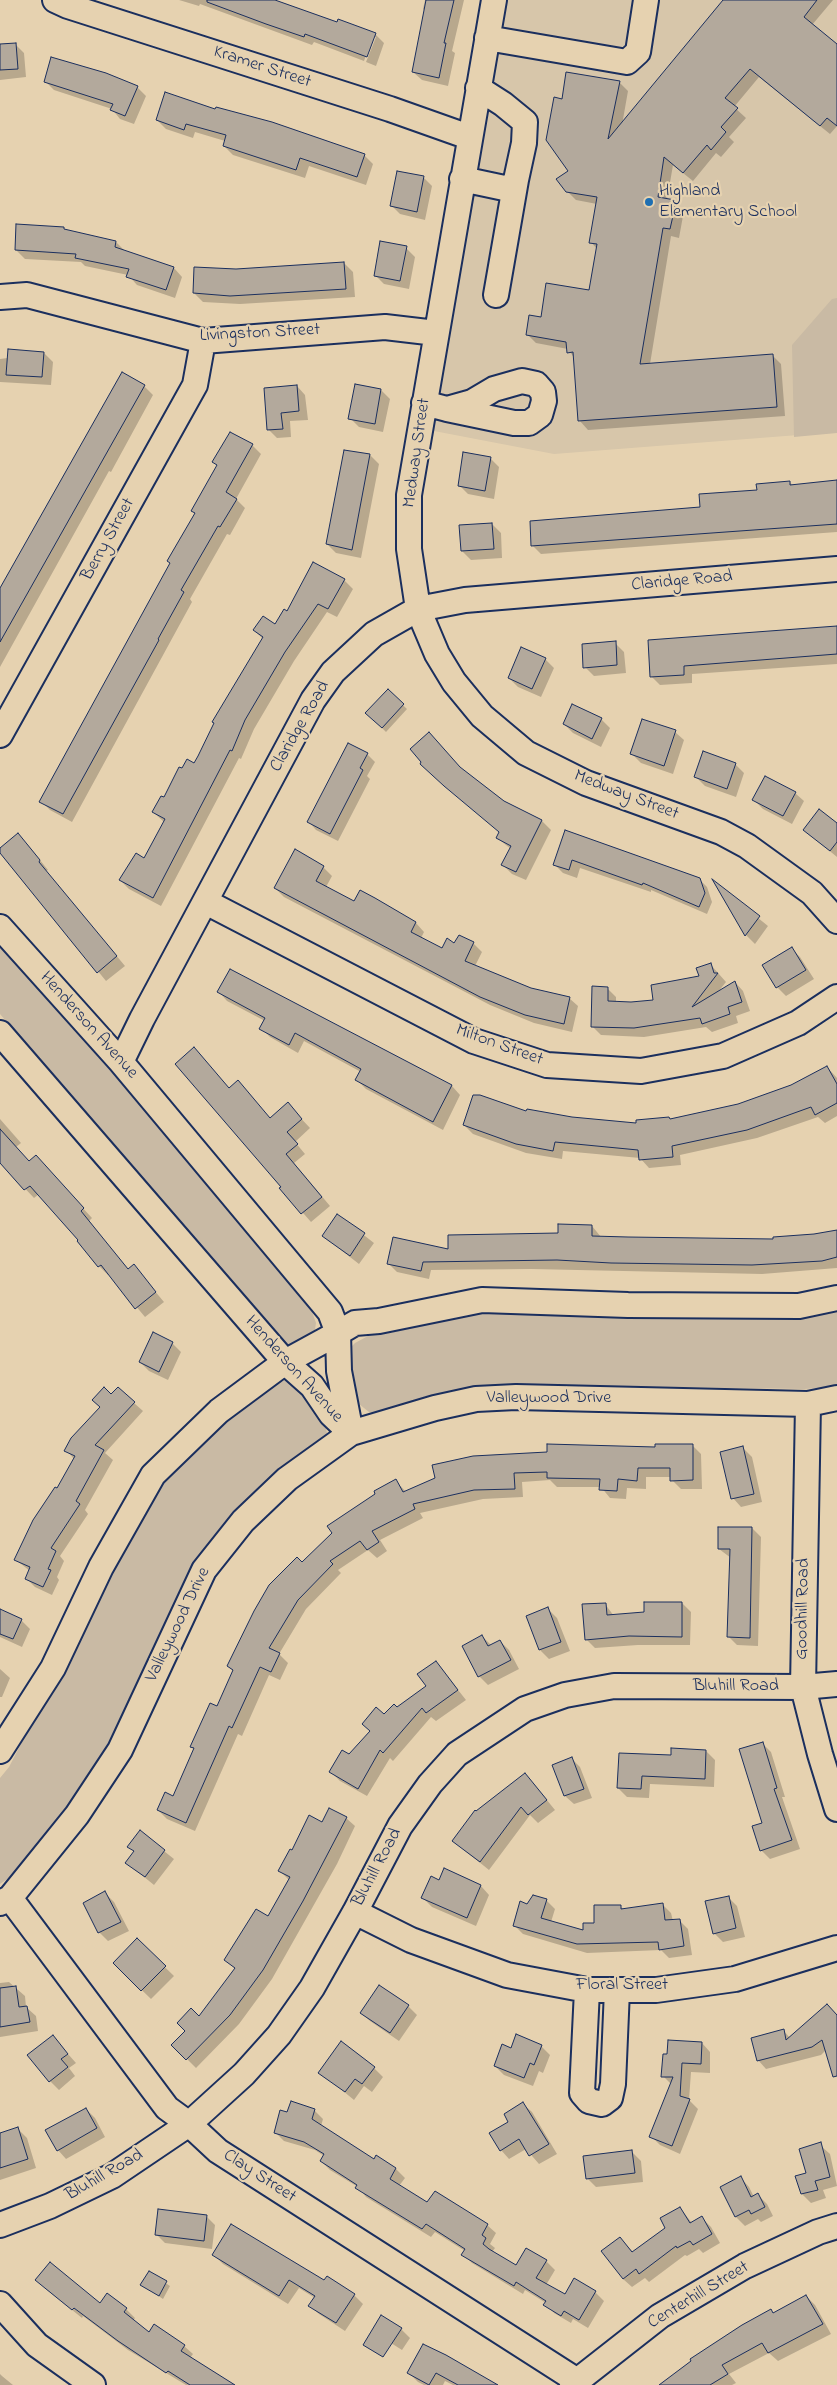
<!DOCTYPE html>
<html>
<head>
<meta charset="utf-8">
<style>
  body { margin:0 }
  canvas { display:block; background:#e6d2b0 }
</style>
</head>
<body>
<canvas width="837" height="2385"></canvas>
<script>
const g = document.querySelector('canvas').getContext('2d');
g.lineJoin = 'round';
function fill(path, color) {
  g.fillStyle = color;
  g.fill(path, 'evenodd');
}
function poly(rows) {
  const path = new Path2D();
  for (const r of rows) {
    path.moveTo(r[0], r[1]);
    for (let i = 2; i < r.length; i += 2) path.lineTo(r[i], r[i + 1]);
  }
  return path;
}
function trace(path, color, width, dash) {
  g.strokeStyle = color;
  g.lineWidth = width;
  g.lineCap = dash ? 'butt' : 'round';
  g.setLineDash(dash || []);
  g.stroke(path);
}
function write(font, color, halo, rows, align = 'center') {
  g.font = font + ' "Indie Flower",sans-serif';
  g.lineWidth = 4.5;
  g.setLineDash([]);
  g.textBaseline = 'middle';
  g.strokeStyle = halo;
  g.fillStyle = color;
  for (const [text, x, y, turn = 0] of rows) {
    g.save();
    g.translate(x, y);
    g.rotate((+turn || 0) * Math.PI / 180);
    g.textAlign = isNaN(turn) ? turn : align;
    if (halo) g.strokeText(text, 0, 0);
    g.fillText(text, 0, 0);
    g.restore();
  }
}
fill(poly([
  [500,0,837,0,837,432,554,454,434,431,424,403]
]), '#d7c6aa');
fill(poly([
  [837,298,837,433,794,437,792,345,832,299],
  [0,940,309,1303,316,1323,314,1336,295,1346,285,1344,247,1303,0,1014],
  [837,1311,837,1387,804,1389,512,1385,476,1387,432,1395,380,1413,369,1412,359,1404,355,1397,348,1350,355,1343,370,1335,435,1319,474,1314,507,1313,793,1316],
  [287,1380,307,1397,325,1424,327,1433,323,1440,311,1448,239,1507,203,1554,158,1639,125,1711,76,1804,29,1864,0,1884,0,1778,9,1767,150,1496,196,1447,247,1402,277,1383]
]), '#c9baa4');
fill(poly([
  [179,0,274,0,338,24,375,34,384,43,376,66,366,62,376,37,373,37,364,61,314,42,312,45,200,4,199,6],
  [425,0,464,0,452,51,455,53,448,86,422,80,413,72,425,11,423,9],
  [725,0,833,0,812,25,837,46,837,126,830,134,759,77,734,107,746,118,729,137,734,142,721,157,716,153,693,181,673,165,667,200,674,201,683,210,683,216,679,238,671,236,650,364,772,355,781,364,785,416,588,430,580,421,575,359,568,349,536,343,527,334,542,319,590,292,597,249,591,242,597,204,576,200,567,191,570,171,563,100,619,82,628,91,622,125],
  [15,44,24,53,26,77,0,80,0,46],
  [45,81,137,87,146,96,134,124,120,119,112,109,54,90],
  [216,110,364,155,373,164,366,185,309,166,305,178,233,155,224,146,225,141,195,132,193,138,166,129,157,120],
  [424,178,432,186,425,220,400,214,392,206],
  [63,228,66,231,116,242,125,251,174,268,182,277,175,298,137,285,128,275,85,266,81,262,25,259,16,250],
  [406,248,415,257,409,289,384,284,375,275],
  [344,263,353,272,355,297,240,304,203,302,194,293,236,271],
  [44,353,53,362,51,385,0,382,0,359],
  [144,386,153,395,111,472,109,471,0,667,0,590,66,471,68,472],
  [297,386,305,395,308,420,290,421,291,437,277,438,268,429],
  [381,390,390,399,383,432,359,427,350,418],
  [252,445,261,454,236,499,245,508,230,535,227,534,190,599,192,602,72,822,50,810,41,801,171,563,217,466,214,462],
  [370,455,379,464,361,558,336,553,327,544],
  [490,458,499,467,494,499,468,494,459,485],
  [790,482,793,486,837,482,837,532,541,554,532,545,702,508],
  [492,524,501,533,502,558,471,560,462,551],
  [344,580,353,589,337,617,327,612,294,661,254,729,241,759,239,758,161,906,129,889,120,880,144,859,164,822,153,812,194,764,263,639,254,630,275,625,287,613],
  [837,628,837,664,692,674,692,683,660,685,651,676,649,641],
  [615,643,624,652,626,673,594,676,585,667],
  [545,659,554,668,541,697,518,687,509,678],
  [388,691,407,709,386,732,367,713],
  [601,719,610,728,601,747,573,733,564,724],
  [675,732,684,740,673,774,641,763,632,754],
  [367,754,375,762,367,776,370,779,338,841,316,830,309,822],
  [735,764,744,773,736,797,705,786,696,777],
  [463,770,503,802,542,821,551,830,526,880,512,874,503,865,511,849,497,838,500,832],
  [795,793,804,801,792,824,763,809,754,800],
  [837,824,837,857,804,830],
  [565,832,699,879,707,887,712,902,707,914,651,890,651,892,580,868,577,878,563,873,554,864],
  [27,844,48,870,46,871,125,966,106,981,0,851,0,849],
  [323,867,332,876,326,887,354,902,374,899,416,923,424,932,421,938,442,949,455,944,473,943,482,952,475,966,531,989,569,998,578,1006,572,1032,534,1023,490,1005,284,897,275,888],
  [716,884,768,926,755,944,746,935],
  [791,948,800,957,814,979,786,996,777,987],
  [711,965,726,982,718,992,735,982,743,991,750,1011,736,1016,738,1023,712,1032,706,1027,644,1037,601,1035,592,1026,607,988,616,997,616,1003,655,1001,701,977],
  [230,970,452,1086,460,1095,443,1130,366,1089,357,1080,361,1072,304,1041,298,1053,270,1037,261,1028,265,1021,227,1001,219,992],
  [827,1067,837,1078,837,1116,825,1123,818,1117,757,1138,680,1155,681,1165,649,1168,640,1158,563,1151,562,1159,526,1153,473,1134,464,1125,527,1113,637,1124,671,1120,738,1105,792,1086],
  [296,1113,310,1128,295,1142,305,1154,294,1163,330,1206,311,1222,281,1188,283,1187,271,1119],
  [0,1119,21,1143,16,1147,30,1163,44,1166,92,1218,89,1221,128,1270,134,1266,164,1302,145,1317,109,1274,108,1275,99,1266,78,1242,80,1240,39,1194,34,1198,0,1162],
  [338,1215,374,1243,359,1264,323,1236],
  [592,1226,601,1237,775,1240,837,1231,837,1268,762,1274,531,1269,431,1270,429,1279,397,1272,388,1263,450,1251,559,1234],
  [172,1343,181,1352,168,1380,149,1371,140,1362],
  [111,1396,134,1403,143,1411,105,1453,113,1460,85,1510,88,1514,60,1556,64,1561,57,1577,59,1580,52,1595,35,1587,26,1578,30,1571,16,1560,74,1459,66,1450],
  [692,1445,701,1454,702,1489,681,1489,672,1480,672,1477,646,1477,646,1489,627,1488,626,1499,610,1498,601,1487,557,1487,550,1480,522,1482,523,1497,483,1499,420,1513,423,1518,380,1540,387,1551,377,1558,368,1550,338,1570,341,1573,306,1609,279,1654,288,1663,280,1680,269,1675,242,1736,238,1734,195,1831,167,1819,158,1810,173,1797,195,1750,191,1747,218,1707,234,1672,228,1666,302,1564,396,1481,406,1492,436,1479],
  [743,1448,752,1457,762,1502,741,1507,733,1498],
  [752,1528,761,1537,758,1646,737,1645,728,1636,731,1558,719,1549],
  [682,1603,691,1612,690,1645,638,1645,595,1648,586,1639,605,1604,614,1616,645,1614],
  [548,1609,557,1618,570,1651,549,1659,540,1650,527,1616],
  [0,1610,21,1620,30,1629,22,1647,0,1637],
  [482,1636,492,1646,500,1641,509,1650,519,1669,488,1685,479,1676],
  [436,1662,466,1700,436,1721,431,1717,393,1761,390,1758,367,1796,340,1781,331,1772,349,1756,385,1716,427,1686],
  [0,1669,10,1678,2,1697,0,1697],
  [762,1743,771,1752,785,1797,782,1797,800,1849,770,1859,761,1850,764,1824],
  [706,1751,715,1760,714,1787,650,1784,649,1798,627,1797,618,1788,672,1756],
  [571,1758,580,1767,592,1798,574,1804,565,1796],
  [533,1783,555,1810,538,1823,530,1815,489,1870,453,1841],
  [346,1818,355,1826,337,1864,272,1979,239,2024,196,2068,173,2045,199,2018,235,1969,226,1959,269,1918,289,1880,280,1871,292,1852,323,1824],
  [140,1832,174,1859,154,1885,127,1863,134,1852,129,1847],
  [440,1881,481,1886,489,1895,476,1926,432,1907,423,1898],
  [105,1893,114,1902,129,1931,108,1941,99,1932,85,1903],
  [728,1897,737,1906,745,1937,723,1942,714,1933],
  [546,1900,555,1909,551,1922,584,1931,620,1906,624,1910,662,1904,671,1913,673,1921,679,1920,688,1929,692,1955,669,1958,661,1950,587,1953,523,1934,514,1925,527,1906],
  [137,1940,174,1976,151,1999,114,1963],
  [9,1982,25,1996,26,2007,36,2016,38,2031,0,2037,0,1983],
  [408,2006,417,2015,399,2041,370,2021,361,2013],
  [837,2015,837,2061,826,2050,821,2055,766,2069,758,2060,783,2030,790,2038],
  [53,2037,76,2063,69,2068,75,2076,59,2090,50,2081],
  [702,2043,710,2052,710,2073,691,2072,689,2100,698,2109,680,2154,660,2145,651,2136,671,2084,663,2076],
  [541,2046,550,2055,543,2073,539,2071,533,2086,504,2075,495,2066,512,2050],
  [374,2068,383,2077,372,2092,364,2086,354,2100,320,2072],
  [523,2104,532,2112,557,2154,539,2164,526,2149,509,2159,501,2150,510,2122],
  [86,2109,95,2118,105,2137,66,2159,58,2150],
  [314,2110,323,2119,321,2126,374,2161,377,2157,396,2169,405,2178,399,2186,427,2204,487,2225,496,2233,490,2244,495,2248,492,2252,516,2267,527,2249,546,2261,555,2270,546,2285,565,2296,595,2292,604,2301,588,2328,573,2319,571,2323,554,2313,546,2303,525,2290,523,2294,472,2263,463,2254,465,2251,435,2232,431,2237,366,2197,358,2187,330,2170,321,2161,324,2156,315,2150,284,2141,275,2132,288,2114],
  [18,2129,27,2138,36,2168,0,2180,0,2134],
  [821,2146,830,2154,837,2186,823,2190,826,2198,811,2203,802,2194,797,2177,807,2174],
  [632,2152,641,2161,643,2182,596,2187,587,2178],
  [741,2178,749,2187,754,2197,758,2195,767,2204,773,2216,761,2222,758,2219,745,2226,736,2217,721,2187],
  [680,2208,692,2223,702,2218,711,2227,720,2243,703,2253,699,2249,687,2256,685,2255,649,2282,645,2278,632,2287,623,2279,620,2238,633,2252,667,2228],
  [206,2216,215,2225,212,2249,165,2243,156,2234],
  [214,2255,325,2282,354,2295,363,2304,345,2331,319,2314,310,2306,315,2298,299,2288,288,2304,223,2264],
  [149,2272,170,2286,163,2299,142,2285],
  [46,2289,100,2304,108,2294,126,2309,135,2318,133,2321,149,2334,184,2346,193,2354,190,2358,232,2385,186,2385,128,2350,83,2316,82,2318],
  [806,2296,815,2305,831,2334,778,2361,769,2353,729,2374,736,2383,732,2385,661,2385,773,2314],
  [401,2329,410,2338,402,2350,383,2338],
  [424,2345,496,2385,453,2385,445,2381,443,2385,424,2385,418,2382,409,2373],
  [0,2374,2,2376,13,2385,0,2385]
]), '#0003');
const building = poly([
  [207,0,275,0,337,22,338,19,376,33,367,57,305,34,304,37,266,24,207,2,207,0],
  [426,0,454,0,444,43,446,43,439,78,412,72,426,0],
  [723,0,817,0,804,17,837,44,837,126,827,118,820,126,750,69,725,98,738,108,721,127,726,132,711,150,707,145,683,173,664,157,658,197,675,200,675,207,670,229,663,228,640,364,773,354,777,407,578,421,573,352,567,353,566,342,526,335,529,315,541,317,546,283,589,290,597,244,589,243,597,197,566,192,556,179,568,171,546,140,554,97,562,99,566,72,620,81,608,139,723,0],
  [16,43,18,69,0,70,0,44,16,43],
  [51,57,106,73,138,86,125,116,110,110,113,104,44,82,51,57],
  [165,92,215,109,216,107,272,122,365,154,357,177,300,158,296,170,223,146,226,135,186,124,184,130,156,120,165,92],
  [397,171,424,176,417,212,390,206,397,171],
  [16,224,64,227,64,229,116,241,115,247,174,267,166,290,126,277,129,269,75,258,76,254,15,250,16,224],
  [380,241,407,246,400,281,374,276,380,241],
  [344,262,346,289,230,296,193,293,194,267,236,269,344,262],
  [8,349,44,352,42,377,6,375,8,349],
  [122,372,145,385,0,642,0,588,122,372],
  [355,384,381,389,375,424,348,419,355,384],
  [297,385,299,411,281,413,283,429,267,430,264,388,297,385],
  [230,432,253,444,226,492,237,499,220,527,218,526,181,590,184,592,158,639,159,640,63,814,39,802,170,563,167,561,195,513,191,511,217,465,212,462,230,432],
  [344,450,370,454,352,550,326,544,344,450],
  [463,452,491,457,485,491,458,486,463,452],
  [837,480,837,524,531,546,530,521,700,507,699,494,757,490,756,484,790,481,790,485,837,480],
  [492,523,494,549,461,551,459,525,492,523],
  [313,562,345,579,328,609,318,604,285,652,245,720,232,751,230,750,153,898,119,880,136,853,144,858,165,819,152,812,161,796,164,797,179,767,182,768,187,759,194,763,198,756,214,723,212,722,263,637,253,630,263,616,275,624,284,609,287,611,313,562],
  [837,626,837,654,684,666,684,675,650,677,648,640,837,626],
  [616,641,617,665,583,668,582,644,616,641],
  [521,647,546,658,532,689,508,678,521,647],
  [388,689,404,704,382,728,365,713,388,689],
  [572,704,602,718,592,739,563,724,572,704],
  [642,719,676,730,664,766,630,754,642,719],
  [429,732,460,767,504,801,542,820,516,872,501,865,511,846,496,838,499,832,444,786,420,764,421,762,410,749,429,732],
  [348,743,368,753,360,768,363,770,330,834,307,822,348,743],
  [703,751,736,763,727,789,694,777,703,751],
  [765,776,796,792,783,816,752,800,765,776],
  [819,809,837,823,837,842,830,851,803,830,819,809],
  [565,830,700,878,705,893,699,907,643,883,642,885,572,860,569,870,553,865,565,830],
  [18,833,40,860,39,862,117,956,97,973,0,853,0,848,18,833],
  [295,849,324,866,316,881,354,901,360,890,375,898,416,922,411,932,442,948,447,938,454,943,459,935,474,942,465,961,531,988,570,997,564,1024,525,1015,480,997,274,888,295,849],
  [712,879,760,916,745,936,712,879],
  [792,947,806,970,776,988,762,965,792,947],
  [711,963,714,973,718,973,692,1007,735,981,742,1002,728,1007,730,1014,702,1024,700,1018,634,1028,591,1027,592,986,608,987,608,1001,631,1002,653,1000,651,985,699,976,696,968,711,963],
  [230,969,452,1085,433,1122,355,1080,361,1069,295,1033,289,1045,259,1029,265,1018,217,992,230,969],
  [194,1047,229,1088,238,1080,270,1118,288,1102,302,1119,287,1132,298,1144,286,1154,322,1197,301,1214,279,1188,281,1187,175,1064,194,1047],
  [827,1066,837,1084,837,1103,815,1115,811,1107,747,1130,672,1146,673,1157,639,1160,638,1150,555,1142,553,1151,516,1144,463,1125,473,1095,480,1095,526,1111,527,1109,572,1117,636,1123,636,1120,669,1117,670,1119,738,1104,791,1085,827,1066],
  [0,1129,29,1161,36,1155,84,1208,81,1211,128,1269,134,1264,156,1292,135,1309,101,1265,98,1267,77,1241,78,1240,30,1186,24,1190,0,1163,0,1129],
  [337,1214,365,1233,350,1256,322,1236,337,1214],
  [558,1224,592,1225,592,1236,628,1237,773,1239,773,1237,814,1234,837,1230,837,1257,822,1261,752,1265,611,1263,557,1260,423,1262,421,1271,387,1264,393,1237,448,1249,448,1235,558,1233,558,1224],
  [153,1332,173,1342,159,1372,139,1362,153,1332],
  [104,1387,111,1394,118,1387,135,1402,95,1445,104,1450,76,1501,80,1504,51,1548,56,1551,48,1569,51,1570,43,1587,25,1579,30,1567,14,1560,33,1520,55,1487,57,1488,75,1456,64,1451,71,1438,100,1407,92,1400,104,1387],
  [547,1444,655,1447,655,1444,693,1444,693,1480,670,1481,670,1468,638,1468,637,1481,618,1479,617,1491,599,1490,600,1479,547,1478,547,1472,514,1473,515,1489,474,1490,413,1504,415,1509,372,1531,379,1542,367,1550,360,1541,330,1561,333,1564,298,1600,269,1648,280,1653,271,1672,260,1667,232,1728,229,1726,186,1823,157,1810,165,1792,173,1796,194,1748,190,1747,210,1703,217,1706,233,1670,227,1666,254,1611,269,1585,297,1557,302,1562,332,1533,327,1526,375,1494,374,1491,396,1479,403,1492,435,1478,432,1465,473,1456,547,1452,547,1444],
  [743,1446,754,1494,731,1499,720,1452,743,1446],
  [718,1527,752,1527,750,1638,727,1637,730,1549,718,1549,718,1527],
  [644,1602,682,1602,682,1637,629,1636,585,1640,582,1604,606,1603,607,1615,644,1612,644,1602],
  [548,1607,561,1642,539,1650,526,1616,548,1607],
  [0,1609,22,1619,13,1639,0,1634,0,1609],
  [482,1635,488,1646,500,1640,511,1660,478,1677,462,1646,482,1635],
  [436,1661,458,1690,426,1713,422,1708,383,1753,380,1750,358,1789,329,1772,342,1750,349,1754,370,1731,362,1724,376,1707,384,1714,394,1704,397,1707,426,1686,417,1674,436,1661],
  [763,1742,777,1788,774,1789,792,1840,760,1851,752,1826,762,1823,739,1749,763,1742],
  [671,1748,706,1750,705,1779,642,1776,641,1789,617,1788,619,1753,671,1755,671,1748],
  [572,1757,584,1789,564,1796,552,1765,572,1757],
  [525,1773,547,1800,528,1815,521,1807,480,1862,452,1841,475,1810,476,1811,525,1773],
  [329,1808,347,1817,303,1901,263,1970,230,2015,186,2060,171,2045,185,2031,177,2023,191,2008,199,2016,235,1968,224,1960,256,1909,268,1916,290,1877,278,1871,290,1849,292,1850,309,1815,322,1822,329,1808],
  [140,1830,165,1850,145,1877,125,1863,134,1851,127,1847,140,1830],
  [444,1868,481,1885,467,1918,421,1898,431,1876,439,1880,444,1868],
  [105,1891,121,1922,98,1933,83,1903,105,1891],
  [533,1895,547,1899,541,1918,583,1930,583,1923,594,1923,594,1905,621,1905,621,1909,663,1903,665,1920,680,1919,684,1946,659,1950,658,1942,577,1944,513,1926,520,1901,527,1904,533,1895],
  [729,1896,736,1928,713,1934,705,1901,729,1896],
  [137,1938,166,1966,141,1991,113,1963,137,1938],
  [379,1985,409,2005,390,2033,360,2013,379,1985],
  [16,1986,19,2007,27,2006,30,2022,0,2027,0,1988,16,1986],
  [827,2004,837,2015,837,2076,833,2077,822,2040,812,2047,757,2061,751,2038,784,2029,786,2040,827,2004],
  [516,2034,542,2045,534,2065,530,2063,524,2078,494,2066,502,2044,511,2048,516,2034],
  [53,2035,68,2054,61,2059,68,2067,49,2082,27,2055,53,2035],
  [668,2040,702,2042,701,2064,682,2063,680,2096,690,2099,672,2146,649,2137,673,2077,661,2077,663,2054,667,2054,668,2040],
  [341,2041,375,2067,362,2084,355,2079,345,2092,318,2073,341,2041],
  [291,2101,315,2109,312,2119,374,2159,376,2155,396,2168,390,2179,427,2202,435,2191,488,2224,482,2235,486,2238,483,2244,489,2249,516,2265,526,2248,547,2260,536,2278,565,2294,574,2278,596,2291,579,2320,564,2311,561,2316,543,2305,546,2301,516,2282,514,2286,461,2255,465,2249,426,2224,422,2229,355,2188,357,2185,320,2161,324,2154,304,2142,274,2133,280,2110,287,2112,291,2101],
  [523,2102,549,2144,529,2156,519,2139,500,2151,489,2133,508,2122,504,2114,523,2102],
  [86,2108,97,2128,57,2151,45,2130,86,2108],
  [18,2127,28,2159,0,2168,0,2133,18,2127],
  [821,2142,830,2177,815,2181,818,2190,801,2194,795,2176,806,2173,799,2149,821,2142],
  [632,2150,635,2173,586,2179,583,2156,632,2150],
  [741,2176,751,2197,758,2193,765,2207,751,2214,749,2210,735,2217,720,2187,741,2176],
  [680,2207,690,2223,702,2216,712,2234,693,2245,690,2241,677,2248,676,2246,639,2274,636,2269,623,2279,601,2251,620,2237,632,2252,665,2228,660,2218,680,2207],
  [158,2209,207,2215,204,2241,155,2235,158,2209],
  [231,2224,324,2280,327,2276,355,2294,336,2323,308,2306,315,2296,289,2280,279,2296,212,2255,231,2224],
  [50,2262,100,2303,107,2293,127,2308,124,2312,149,2332,154,2324,185,2345,181,2351,235,2385,190,2385,168,2371,166,2373,118,2341,74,2308,72,2310,35,2280,50,2262],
  [149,2271,167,2281,159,2296,140,2285,149,2271],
  [806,2295,823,2324,768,2353,762,2343,722,2365,728,2374,710,2385,659,2385,691,2361,690,2359,742,2325,771,2309,773,2313,806,2295],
  [381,2315,402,2328,383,2357,363,2345,381,2315],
  [423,2344,446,2355,498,2385,458,2385,436,2373,429,2385,407,2373,423,2344]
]);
fill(building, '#b3a99c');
trace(building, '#1b2f5e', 1);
const minor = poly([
  [55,0,68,6,390,109,469,137],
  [494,0,409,495,409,549,418,609,437,654,454,682,482,716,526,753,586,783,721,832,747,846,812,893,837,921],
  [487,38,627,62,638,52,646,0],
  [462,179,509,189,516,180,524,143,525,122,503,104,478,88],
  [496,295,516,180],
  [0,297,27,295,203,341,385,327,436,333],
  [424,403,447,409,472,402,494,389,522,381,536,384,543,392,544,401,540,415,529,423,514,423,447,409],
  [0,735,195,385,203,341],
  [206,902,474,1041,547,1065,641,1071,723,1056,798,1023,837,997],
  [0,927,121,1062,330,1312,338,1333,339,1371,351,1433],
  [0,1033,285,1362,312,1386,331,1414,351,1433],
  [121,1062,142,1019,313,700,333,672,374,634,418,609,465,600,837,569],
  [808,1404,803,1687,820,1754,837,1809],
  [0,1751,53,1668,101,1567,153,1475,219,1411,285,1362,338,1333,355,1323,379,1321,482,1300,628,1305,799,1306,837,1298],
  [10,1898,167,2108,189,2124,218,2151,576,2380],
  [0,1903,10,1898,77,1815,120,1750,204,1570,243,1521,287,1479,351,1433,435,1408,476,1399,516,1397,808,1404,837,1398],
  [355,1912,411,1940,507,1975,587,1990,656,1990,735,1979,837,1948],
  [587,1990,582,2093,589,2101,602,2104,610,2098,613,2084,617,1990],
  [0,2225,50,2206,112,2176,189,2124,244,2074,279,2035,312,1988,355,1912,400,1826,430,1784,457,1754,525,1709,565,1695,614,1686,803,1687,837,1684],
  [0,2304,37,2345,93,2385],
  [572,2385,660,2316,745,2266,818,2232,837,2226]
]);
trace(minor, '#1b2f5e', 28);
trace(minor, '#e6d2b0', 24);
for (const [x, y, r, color] of [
  [649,202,5,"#1f6fb2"]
]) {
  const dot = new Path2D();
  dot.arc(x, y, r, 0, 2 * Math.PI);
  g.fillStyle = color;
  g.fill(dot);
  trace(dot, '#e6d2b0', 2);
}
write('18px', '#1b2f5e', '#e6d2b0', [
  ["Kramer Street",262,68,18],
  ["Livingston Street",260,334,-3],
  ["Medway Street",418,453,-82],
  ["Berry Street",109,540,-61],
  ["Claridge Road",682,582,-5],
  ["Claridge Road",301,727,-60],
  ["Medway Street",626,796,21],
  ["Henderson Avenue",88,1026,48],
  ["Milton Street",499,1046,20],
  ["Henderson Avenue",293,1370,48],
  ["Valleywood Drive",549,1399],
  ["Goodhill Road",804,1609,-89],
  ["Valleywood Drive",179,1625,-64],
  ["Bluhill Road",736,1687],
  ["Bluhill Road",378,1868,-62],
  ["Floral Street",622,1986],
  ["Bluhill Road",105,2176,-30],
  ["Clay Street",259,2177,33],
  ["Centerhill Street",699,2296,-31]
]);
write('18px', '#1b2f5e', '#e6d2b0', [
  ["Highland",659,192],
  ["Elementary School",659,213]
], 'left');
</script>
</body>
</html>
